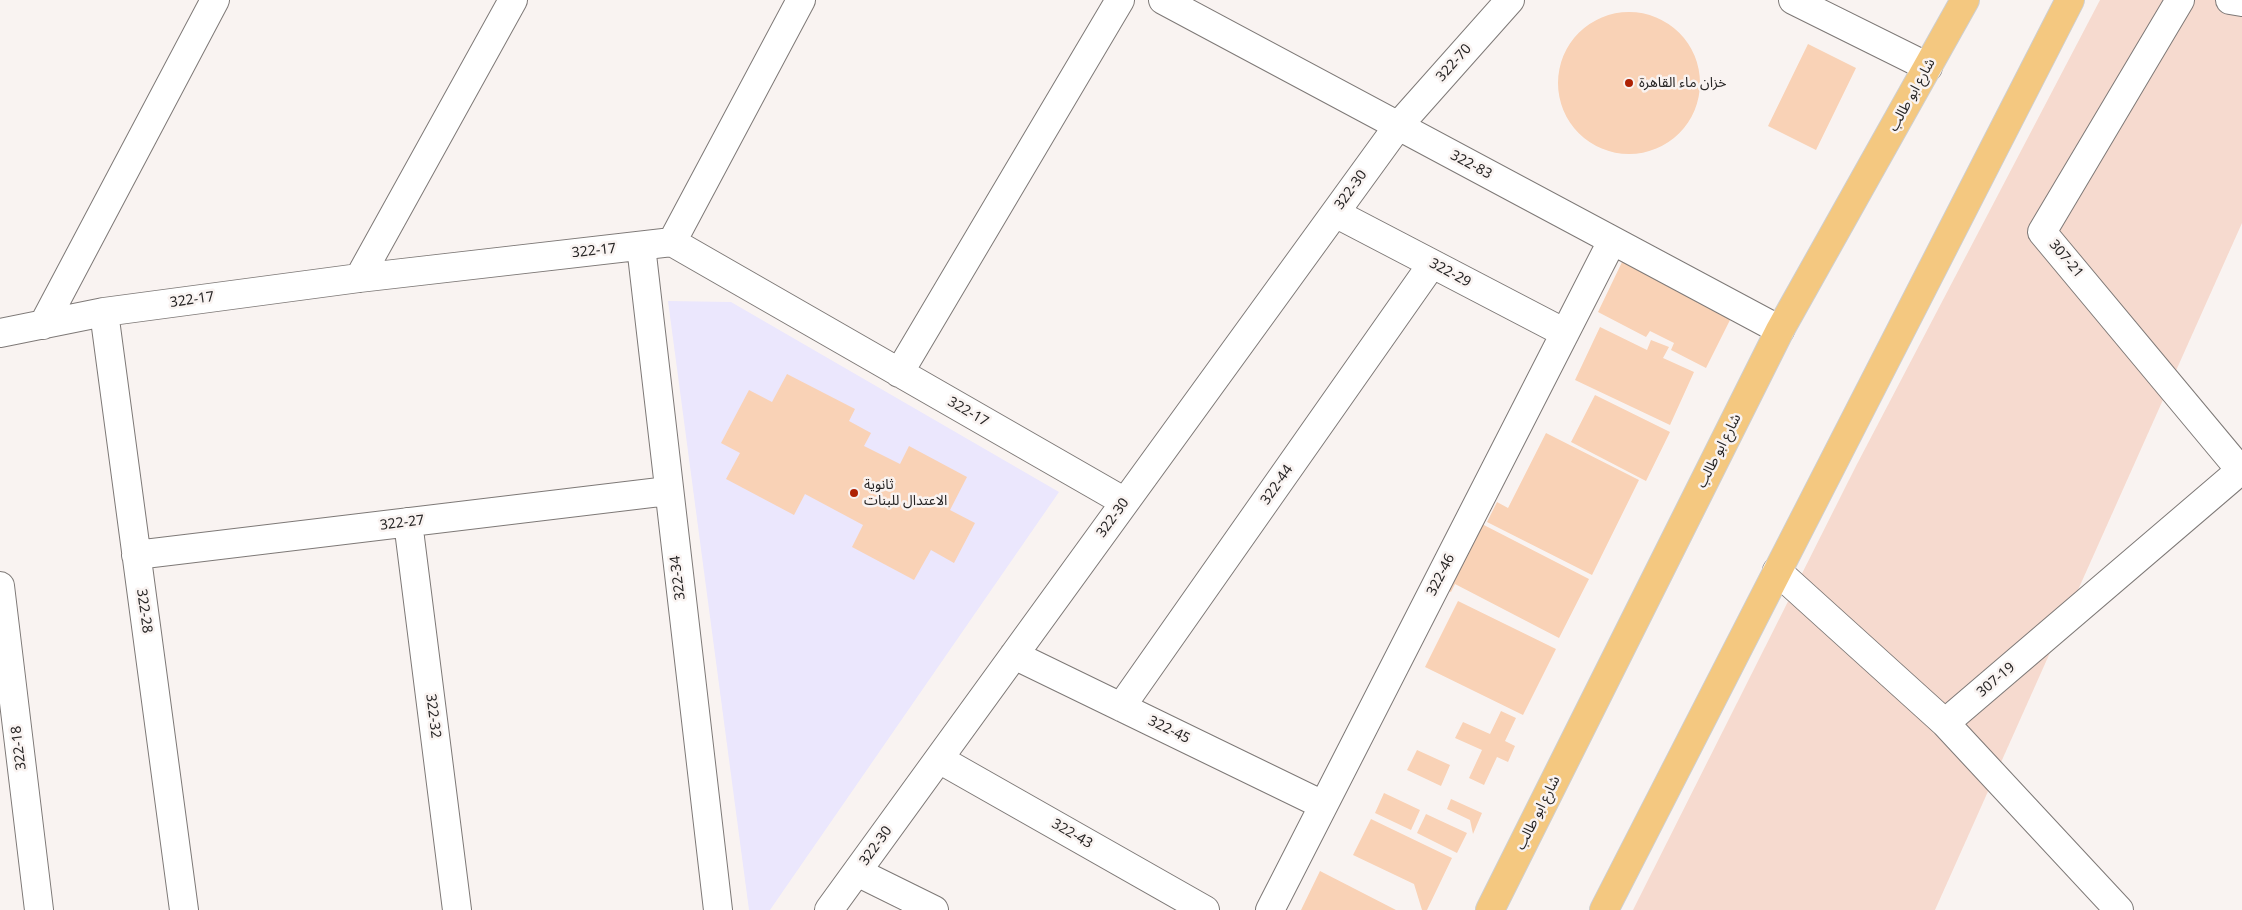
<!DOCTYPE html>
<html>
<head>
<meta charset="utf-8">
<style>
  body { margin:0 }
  canvas { display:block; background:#f9f3f1 }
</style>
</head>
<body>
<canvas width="2242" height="910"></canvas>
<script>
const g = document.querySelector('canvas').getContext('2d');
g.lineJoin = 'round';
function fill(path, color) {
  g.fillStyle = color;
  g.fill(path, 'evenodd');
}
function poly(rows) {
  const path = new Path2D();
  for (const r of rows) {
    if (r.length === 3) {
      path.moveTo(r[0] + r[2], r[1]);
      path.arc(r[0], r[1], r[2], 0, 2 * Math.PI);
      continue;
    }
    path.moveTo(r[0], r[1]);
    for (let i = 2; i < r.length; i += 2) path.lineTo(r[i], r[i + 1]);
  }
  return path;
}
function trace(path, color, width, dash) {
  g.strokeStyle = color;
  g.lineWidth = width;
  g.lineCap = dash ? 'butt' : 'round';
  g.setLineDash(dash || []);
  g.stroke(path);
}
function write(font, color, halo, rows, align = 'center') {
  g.font = font + ' "Noto Sans","Noto Sans Arabic",sans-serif';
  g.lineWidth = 5;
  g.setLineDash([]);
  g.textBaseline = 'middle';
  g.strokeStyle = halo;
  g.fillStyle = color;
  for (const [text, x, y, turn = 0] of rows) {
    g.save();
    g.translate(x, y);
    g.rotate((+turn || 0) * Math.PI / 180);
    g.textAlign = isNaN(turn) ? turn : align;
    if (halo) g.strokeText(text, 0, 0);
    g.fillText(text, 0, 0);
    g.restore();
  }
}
fill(poly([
  [668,301,731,302,1059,492,770,910,749,910]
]), '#ebe7fd');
fill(poly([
  [2100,0,2242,0,2242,223,1935,910,1633,910,1856,466]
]), '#f6dacf');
fill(poly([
  [1629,83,71],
  [1808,44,1856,68,1816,150,1768,126],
  [1623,260,1733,314,1706,368,1671,350,1674,343,1650,331,1646,337,1598,312],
  [1600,327,1647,350,1651,340,1669,347,1663,358,1694,372,1670,425,1575,380],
  [787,374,855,409,849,421,871,433,864,446,900,464,909,446,967,477,950,510,975,523,954,563,931,550,914,580,852,547,863,525,805,494,794,515,726,479,740,453,721,443,749,390,772,402],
  [1595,395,1670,432,1646,481,1571,442],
  [1546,433,1639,480,1592,575,1487,522,1497,502,1508,508],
  [1478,522,1589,579,1559,638,1455,584,1451,592,1444,589],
  [1458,601,1556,649,1523,715,1425,667],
  [1501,711,1516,718,1505,741,1515,746,1508,762,1497,757,1484,785,1469,778,1482,750,1455,738,1463,722,1490,734],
  [1417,750,1450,765,1441,786,1407,770],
  [1384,793,1420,810,1411,830,1375,813],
  [1451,799,1482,813,1473,834,1470,820,1447,809],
  [1426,814,1467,833,1457,853,1417,833],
  [1371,819,1452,858,1427,910,1422,910,1414,884,1353,855],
  [1320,871,1396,910,1301,910]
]), '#f9d2b6');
const minor = poly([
  [1163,0,1780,330],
  [1793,0,1928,67],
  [2180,0,2042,232,2242,472],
  [2230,0,2242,2],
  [1335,213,1565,333],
  [672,242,801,0],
  [641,246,718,910],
  [359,278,513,0],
  [104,312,184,910],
  [43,325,215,0],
  [0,333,104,312,359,278,672,242,1125,502],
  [899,373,1120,0],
  [408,522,457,910],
  [136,555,668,491],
  [1777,571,1945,723],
  [0,586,39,910],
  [1014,655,1323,805],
  [1121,707,1432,264],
  [939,759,1205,910],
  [857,872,934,910],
  [829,910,1398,126,1510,0],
  [1270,910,1612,241],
  [2119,910,1945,723,2241,470]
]);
const primary = poly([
  [1490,910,1780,330,1965,0],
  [1604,910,2070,0]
]);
trace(minor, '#7e7977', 30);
trace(primary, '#cfcfcf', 30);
trace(minor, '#fff', 28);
trace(primary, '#f4c880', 28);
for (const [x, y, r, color] of [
  [1629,83,5,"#ae2103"],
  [854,493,5,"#ae2103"]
]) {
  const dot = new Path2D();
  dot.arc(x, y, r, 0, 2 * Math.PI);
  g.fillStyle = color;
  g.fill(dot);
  trace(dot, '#f9f3f1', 2);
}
write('14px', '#262424', '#f9f3f1', [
  ["322-70",1454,63,-48],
  ["شارع ابو طالب",1912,95,-61],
  ["322-83",1471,165,28],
  ["322-30",1351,190,-54],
  ["322-17",594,251,-6],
  ["307-21",2066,259,50],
  ["322-29",1450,273,28],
  ["322-17",192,300,-8],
  ["322-17",968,412,30],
  ["شارع ابو طالب",1719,451,-63],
  ["322-44",1277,485,-55],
  ["322-30",1113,518,-54],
  ["322-27",402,523,-7],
  ["322-46",1441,575,-63],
  ["322-34",678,578,-97],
  ["322-28",144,611,82],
  ["307-19",1996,680,-41],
  ["322-32",433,716,83],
  ["322-45",1169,730,26],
  ["322-18",19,748,-97],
  ["شارع ابو طالب",1538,813,-63],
  ["322-43",1072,834,30],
  ["322-30",876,846,-54]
]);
write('14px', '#262424', '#f9f3f1', [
  ["خزان ماء القاهرة",1639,83],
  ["ثانوية",864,485],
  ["الاعتدال للبنات",864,501]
], 'left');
</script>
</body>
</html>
